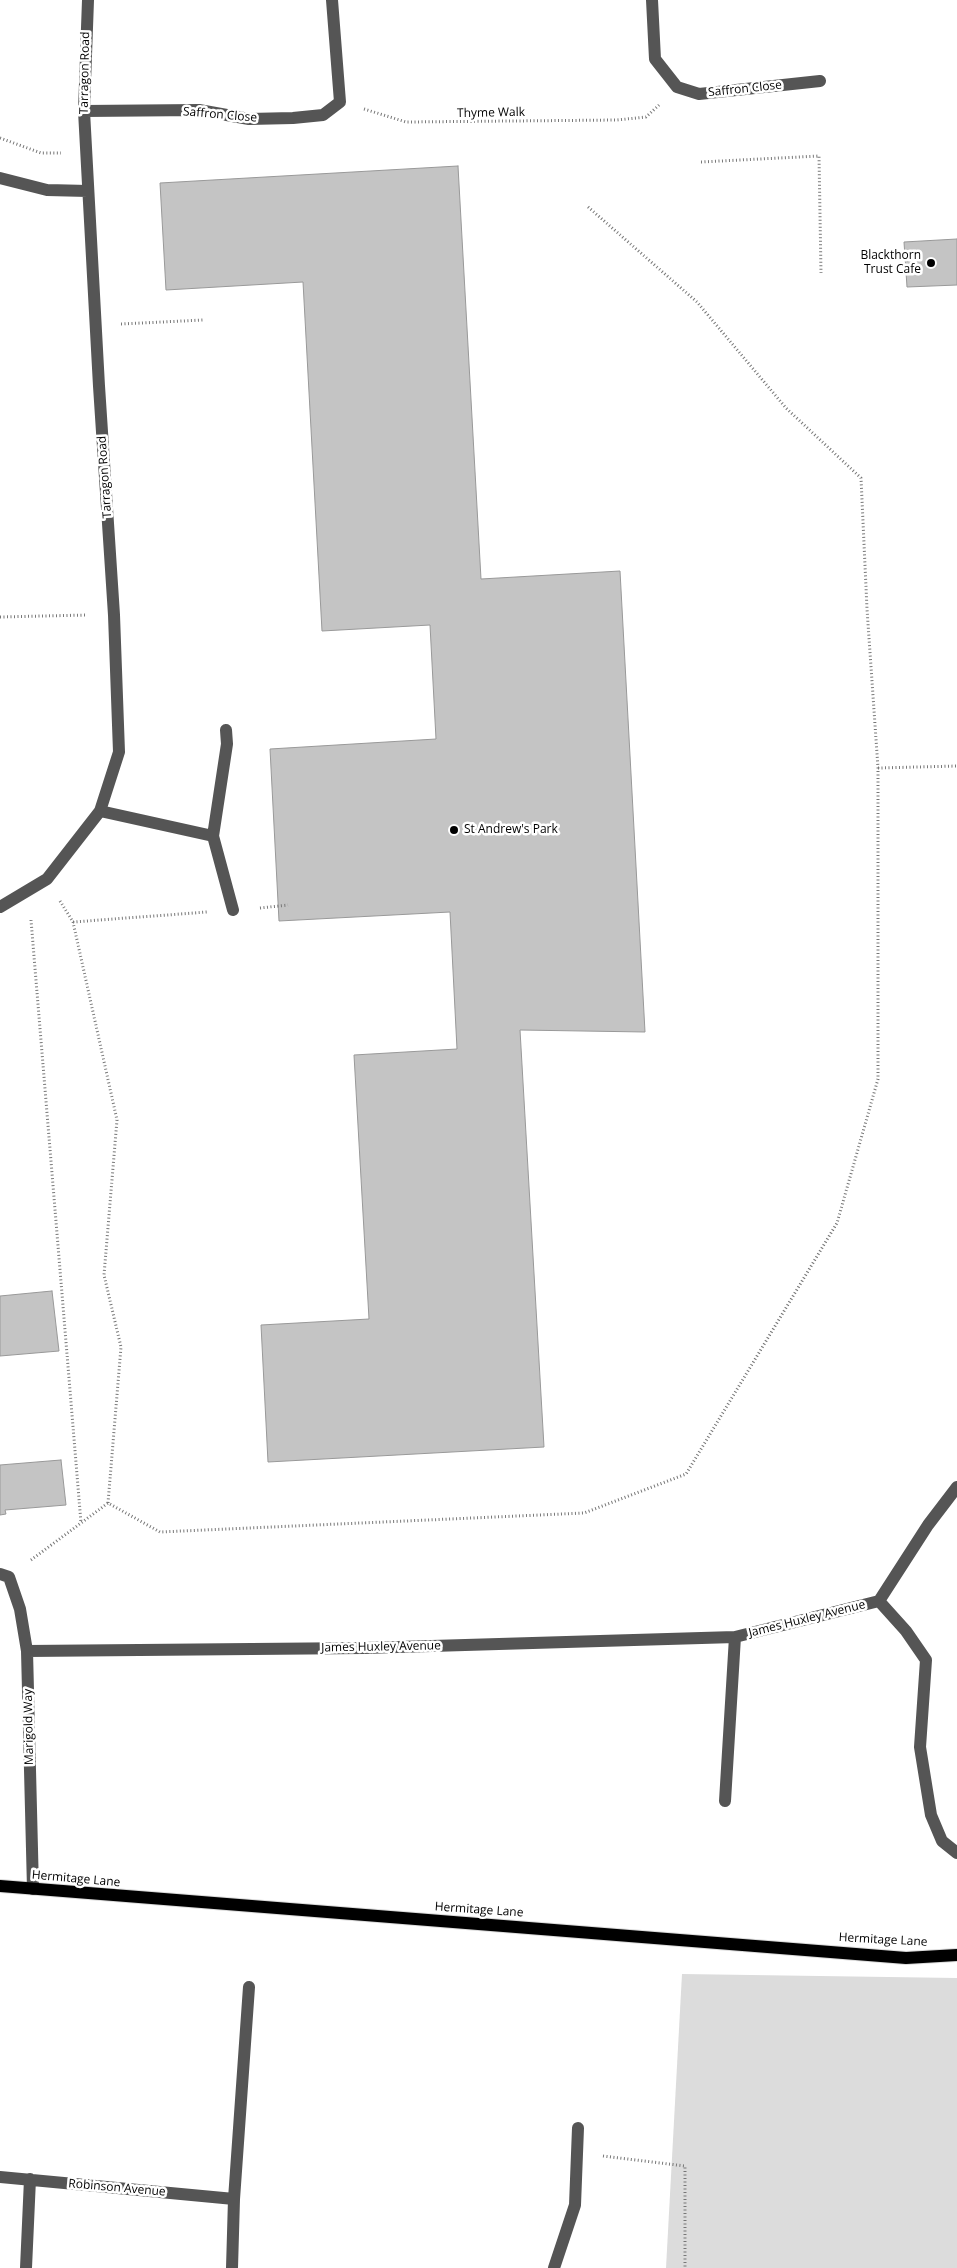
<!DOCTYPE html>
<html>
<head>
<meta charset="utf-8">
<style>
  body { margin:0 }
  canvas { display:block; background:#fff }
</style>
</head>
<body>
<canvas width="957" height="2268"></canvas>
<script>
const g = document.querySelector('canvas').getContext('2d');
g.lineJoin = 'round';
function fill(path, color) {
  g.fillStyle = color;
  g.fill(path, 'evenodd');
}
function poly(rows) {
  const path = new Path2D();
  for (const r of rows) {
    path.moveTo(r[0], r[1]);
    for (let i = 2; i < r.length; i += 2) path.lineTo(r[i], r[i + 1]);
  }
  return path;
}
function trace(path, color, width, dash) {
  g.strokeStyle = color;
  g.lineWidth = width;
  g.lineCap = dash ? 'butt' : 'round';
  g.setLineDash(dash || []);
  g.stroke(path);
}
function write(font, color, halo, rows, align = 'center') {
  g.font = font + ' "Open Sans",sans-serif';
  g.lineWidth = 5;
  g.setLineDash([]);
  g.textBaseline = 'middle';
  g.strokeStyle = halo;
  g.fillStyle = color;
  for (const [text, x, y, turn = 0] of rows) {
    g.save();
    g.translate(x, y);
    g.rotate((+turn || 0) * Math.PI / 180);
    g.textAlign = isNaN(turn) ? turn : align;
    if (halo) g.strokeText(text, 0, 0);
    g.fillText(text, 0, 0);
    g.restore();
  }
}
fill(poly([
  [682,1974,957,1978,957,2268,666,2268]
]), '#dcdcdc');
const building = poly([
  [458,166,481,579,620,571,645,1032,520,1030,544,1447,268,1462,261,1325,369,1319,354,1055,457,1049,450,912,279,921,270,749,436,739,430,625,322,631,303,282,166,290,160,183,458,166],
  [957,239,957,285,907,287,904,242,957,239],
  [52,1291,59,1351,0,1356,0,1296,52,1291],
  [61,1460,66,1505,5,1510,6,1514,0,1515,0,1465,61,1460]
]);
fill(building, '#c4c4c4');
trace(building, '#999', 1);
const major = poly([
  [0,1886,906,1958,957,1955]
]);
trace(major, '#dbdbdb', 14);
trace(poly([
  [364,109,406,122,617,120,646,117,659,105],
  [0,138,41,153,61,153],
  [701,162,819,156,821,273],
  [121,324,203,320],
  [0,617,87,615],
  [878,768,957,766],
  [60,901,73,922,117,1120,104,1275,121,1347,108,1503,160,1532,584,1513,686,1474,837,1223,878,1079,878,768,867,609,861,478,786,408,697,302,587,206],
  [260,908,288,905],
  [31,920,81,1523],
  [73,922,207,912],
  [31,1560,108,1503],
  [603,2156,685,2166,685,2268]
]), '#777', 3, [1, 2.5]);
trace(poly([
  [652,0,655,59,677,87,699,94,820,81],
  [84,111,199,110,249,119,293,118,323,115,340,102,332,0],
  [0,178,47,190,88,191],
  [226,730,227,744,213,836,233,910],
  [100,811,213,836],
  [0,907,47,879,100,811,119,752,114,615,99,386,84,111,88,0],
  [0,1574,9,1577,20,1609,27,1651,33,1889],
  [879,1601,906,1631,926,1660,920,1747,931,1815,942,1841,957,1853],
  [27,1651,364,1648,735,1637,879,1601,928,1525,957,1487],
  [725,1801,735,1637],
  [0,2177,234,2199],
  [26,2268,30,2179],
  [232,2268,234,2199,249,1987],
  [554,2268,575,2205,578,2128]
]), '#555', 12);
trace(major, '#000', 12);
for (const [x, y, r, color] of [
  [931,263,5,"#000"],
  [454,830,5,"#000"]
]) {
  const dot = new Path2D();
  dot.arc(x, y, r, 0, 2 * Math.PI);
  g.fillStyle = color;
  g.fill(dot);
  trace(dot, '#fff', 2);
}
write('12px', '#000', '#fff', [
  ["Tarragon Road",85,73,-89],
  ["Saffron Close",745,89,-6],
  ["Thyme Walk",491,113,-1],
  ["Saffron Close",220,115,5],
  ["Tarragon Road",105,477,-94],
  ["James Huxley Avenue",807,1619,-14],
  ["James Huxley Avenue",381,1647,-1],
  ["Marigold Way",29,1727,-91],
  ["Hermitage Lane",76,1879,5],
  ["Hermitage Lane",479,1910,4],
  ["Hermitage Lane",883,1940,3],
  ["Robinson Avenue",117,2188,5]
]);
write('12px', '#000', '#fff', [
  ["Blackthorn",921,256],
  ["Trust Cafe",921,270],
  ["St Andrew's Park",464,830,"left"]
], 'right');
</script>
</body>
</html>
